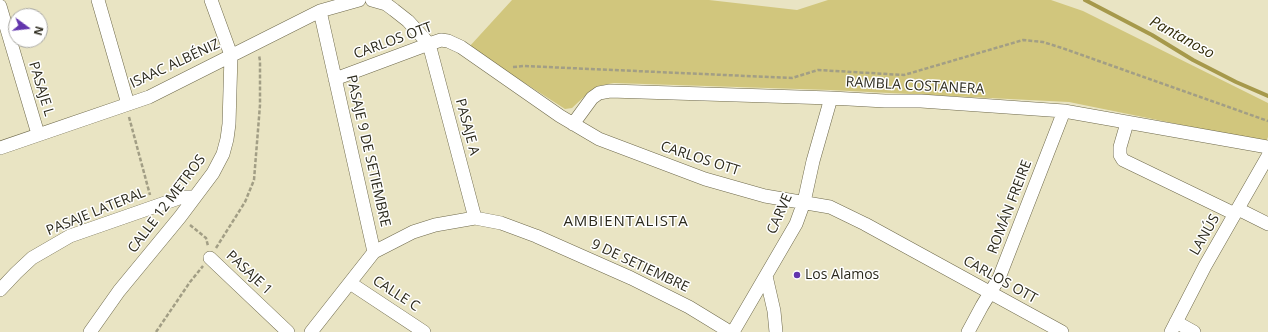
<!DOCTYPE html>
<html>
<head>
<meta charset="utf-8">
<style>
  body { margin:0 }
  #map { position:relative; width:1268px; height:332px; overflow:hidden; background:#e9e4c3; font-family:"Open Sans",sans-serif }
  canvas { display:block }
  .north { position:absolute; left:8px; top:8px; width:40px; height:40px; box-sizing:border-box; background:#fff; border:1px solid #abaaa5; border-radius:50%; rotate:105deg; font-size:11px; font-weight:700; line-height:16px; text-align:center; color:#2c2a1d }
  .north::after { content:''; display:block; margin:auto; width:14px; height:18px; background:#6235ad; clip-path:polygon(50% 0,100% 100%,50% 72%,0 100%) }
</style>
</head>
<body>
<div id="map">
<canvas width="1268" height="332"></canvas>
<div class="north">N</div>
</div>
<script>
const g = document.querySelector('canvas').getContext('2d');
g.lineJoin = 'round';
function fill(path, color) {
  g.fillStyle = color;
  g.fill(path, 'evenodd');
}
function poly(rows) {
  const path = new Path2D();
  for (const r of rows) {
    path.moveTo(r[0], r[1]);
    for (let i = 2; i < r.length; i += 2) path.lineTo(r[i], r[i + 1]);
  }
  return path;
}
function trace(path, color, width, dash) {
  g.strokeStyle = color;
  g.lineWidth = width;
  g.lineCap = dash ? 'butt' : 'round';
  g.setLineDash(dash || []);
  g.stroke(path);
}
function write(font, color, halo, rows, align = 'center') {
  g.font = font + ' "Open Sans",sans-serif';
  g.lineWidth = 3;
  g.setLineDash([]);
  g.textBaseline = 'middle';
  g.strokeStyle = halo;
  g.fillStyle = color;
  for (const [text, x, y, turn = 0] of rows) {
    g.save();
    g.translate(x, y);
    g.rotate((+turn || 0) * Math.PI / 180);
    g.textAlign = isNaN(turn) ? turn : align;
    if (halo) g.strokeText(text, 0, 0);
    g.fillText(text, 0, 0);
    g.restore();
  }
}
fill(poly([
  [512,0,709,0,797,10,828,0,1051,0,1083,11,1268,103,1268,137,1266,142,1069,102,830,90,614,83,598,86,588,93,572,108,565,109,469,47]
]), '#d1c67d');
trace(poly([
  [1085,0,1152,35,1193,60,1236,82,1268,96]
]), '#a6994b', 4);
const street = poly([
  [98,0,128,104],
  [372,0,386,4,394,10,408,21,429,44,475,218],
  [0,6,38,134],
  [320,11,374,252],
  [335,79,429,44,441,40,448,41,461,47,560,116,599,139,705,179,765,196,830,207,865,224,1062,332],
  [1127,123,1120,147,1120,155,1123,160,1235,214],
  [573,124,592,98,599,93,610,91,831,98,885,101,921,101,1064,111,1268,147],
  [0,148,149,97,320,11,359,0],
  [1238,209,1268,224],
  [210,258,288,332],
  [766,276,774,311,776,332],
  [350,283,424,332],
  [0,290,16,273,32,258,70,236,182,197,194,197],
  [1176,322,1194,332],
  [90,332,119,291,180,217,213,173,223,154,227,139,229,124,231,55,211,0],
  [311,332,374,252,413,232,435,225,475,218,501,223,536,236,631,278,689,307,730,332],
  [733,332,796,224,804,202,813,161,831,98],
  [968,332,982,306,999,278,1064,111],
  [1171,332,1205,266,1268,156]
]);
trace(street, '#6e694b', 14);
trace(poly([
  [513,67,524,66,792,78,818,70,904,75,1023,40,1043,42,1062,48,1268,121],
  [129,117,150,195],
  [190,225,206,238,208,246],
  [216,248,245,202,254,180,260,105,260,61,259,55],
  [156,332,190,282,203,266]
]), '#a29e85', 2.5, [4, 2]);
trace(street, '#fff', 13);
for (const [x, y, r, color] of [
  [797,275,4,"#6235ad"]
]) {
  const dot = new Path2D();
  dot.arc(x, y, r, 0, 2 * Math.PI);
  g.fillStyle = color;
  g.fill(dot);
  trace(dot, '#fff', 1.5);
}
write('14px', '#2c2a1d', '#fff', [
  ["CARLOS OTT",393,41,-20],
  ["ISAAC ALBÉNIZ",175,64,-25],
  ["RAMBLA COSTANERA",915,86,3],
  ["PASAJE L",41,89,73],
  ["PASAJE A",467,127,75],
  ["PASAJE 9 DE SETIEMBRE",368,151,77],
  ["CARLOS OTT",700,159,18],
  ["CALLE 12 METROS",167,204,-53],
  ["ROMÁN FREIRE",1010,207,-69],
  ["PASAJE LATERAL",96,212,-22],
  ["CARVE",780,214,-66],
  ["LANÚS",1205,235,-60],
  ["9 DE SETIEMBRE",640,266,25],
  ["PASAJE 1",249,273,43],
  ["CARLOS OTT",1000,280,29],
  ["CALLE C",396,294,33]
]);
write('14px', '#2c2a1d', '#fff', [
  ["Los Alamos",805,275]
], 'left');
write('italic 15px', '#352f0c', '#fff', [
  ["Pantanoso",1182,38,29]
]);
g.letterSpacing = '1px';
write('15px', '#2c2a1d', '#fff', [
  ["AMBIENTALISTA",626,222]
]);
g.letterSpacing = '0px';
</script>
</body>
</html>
